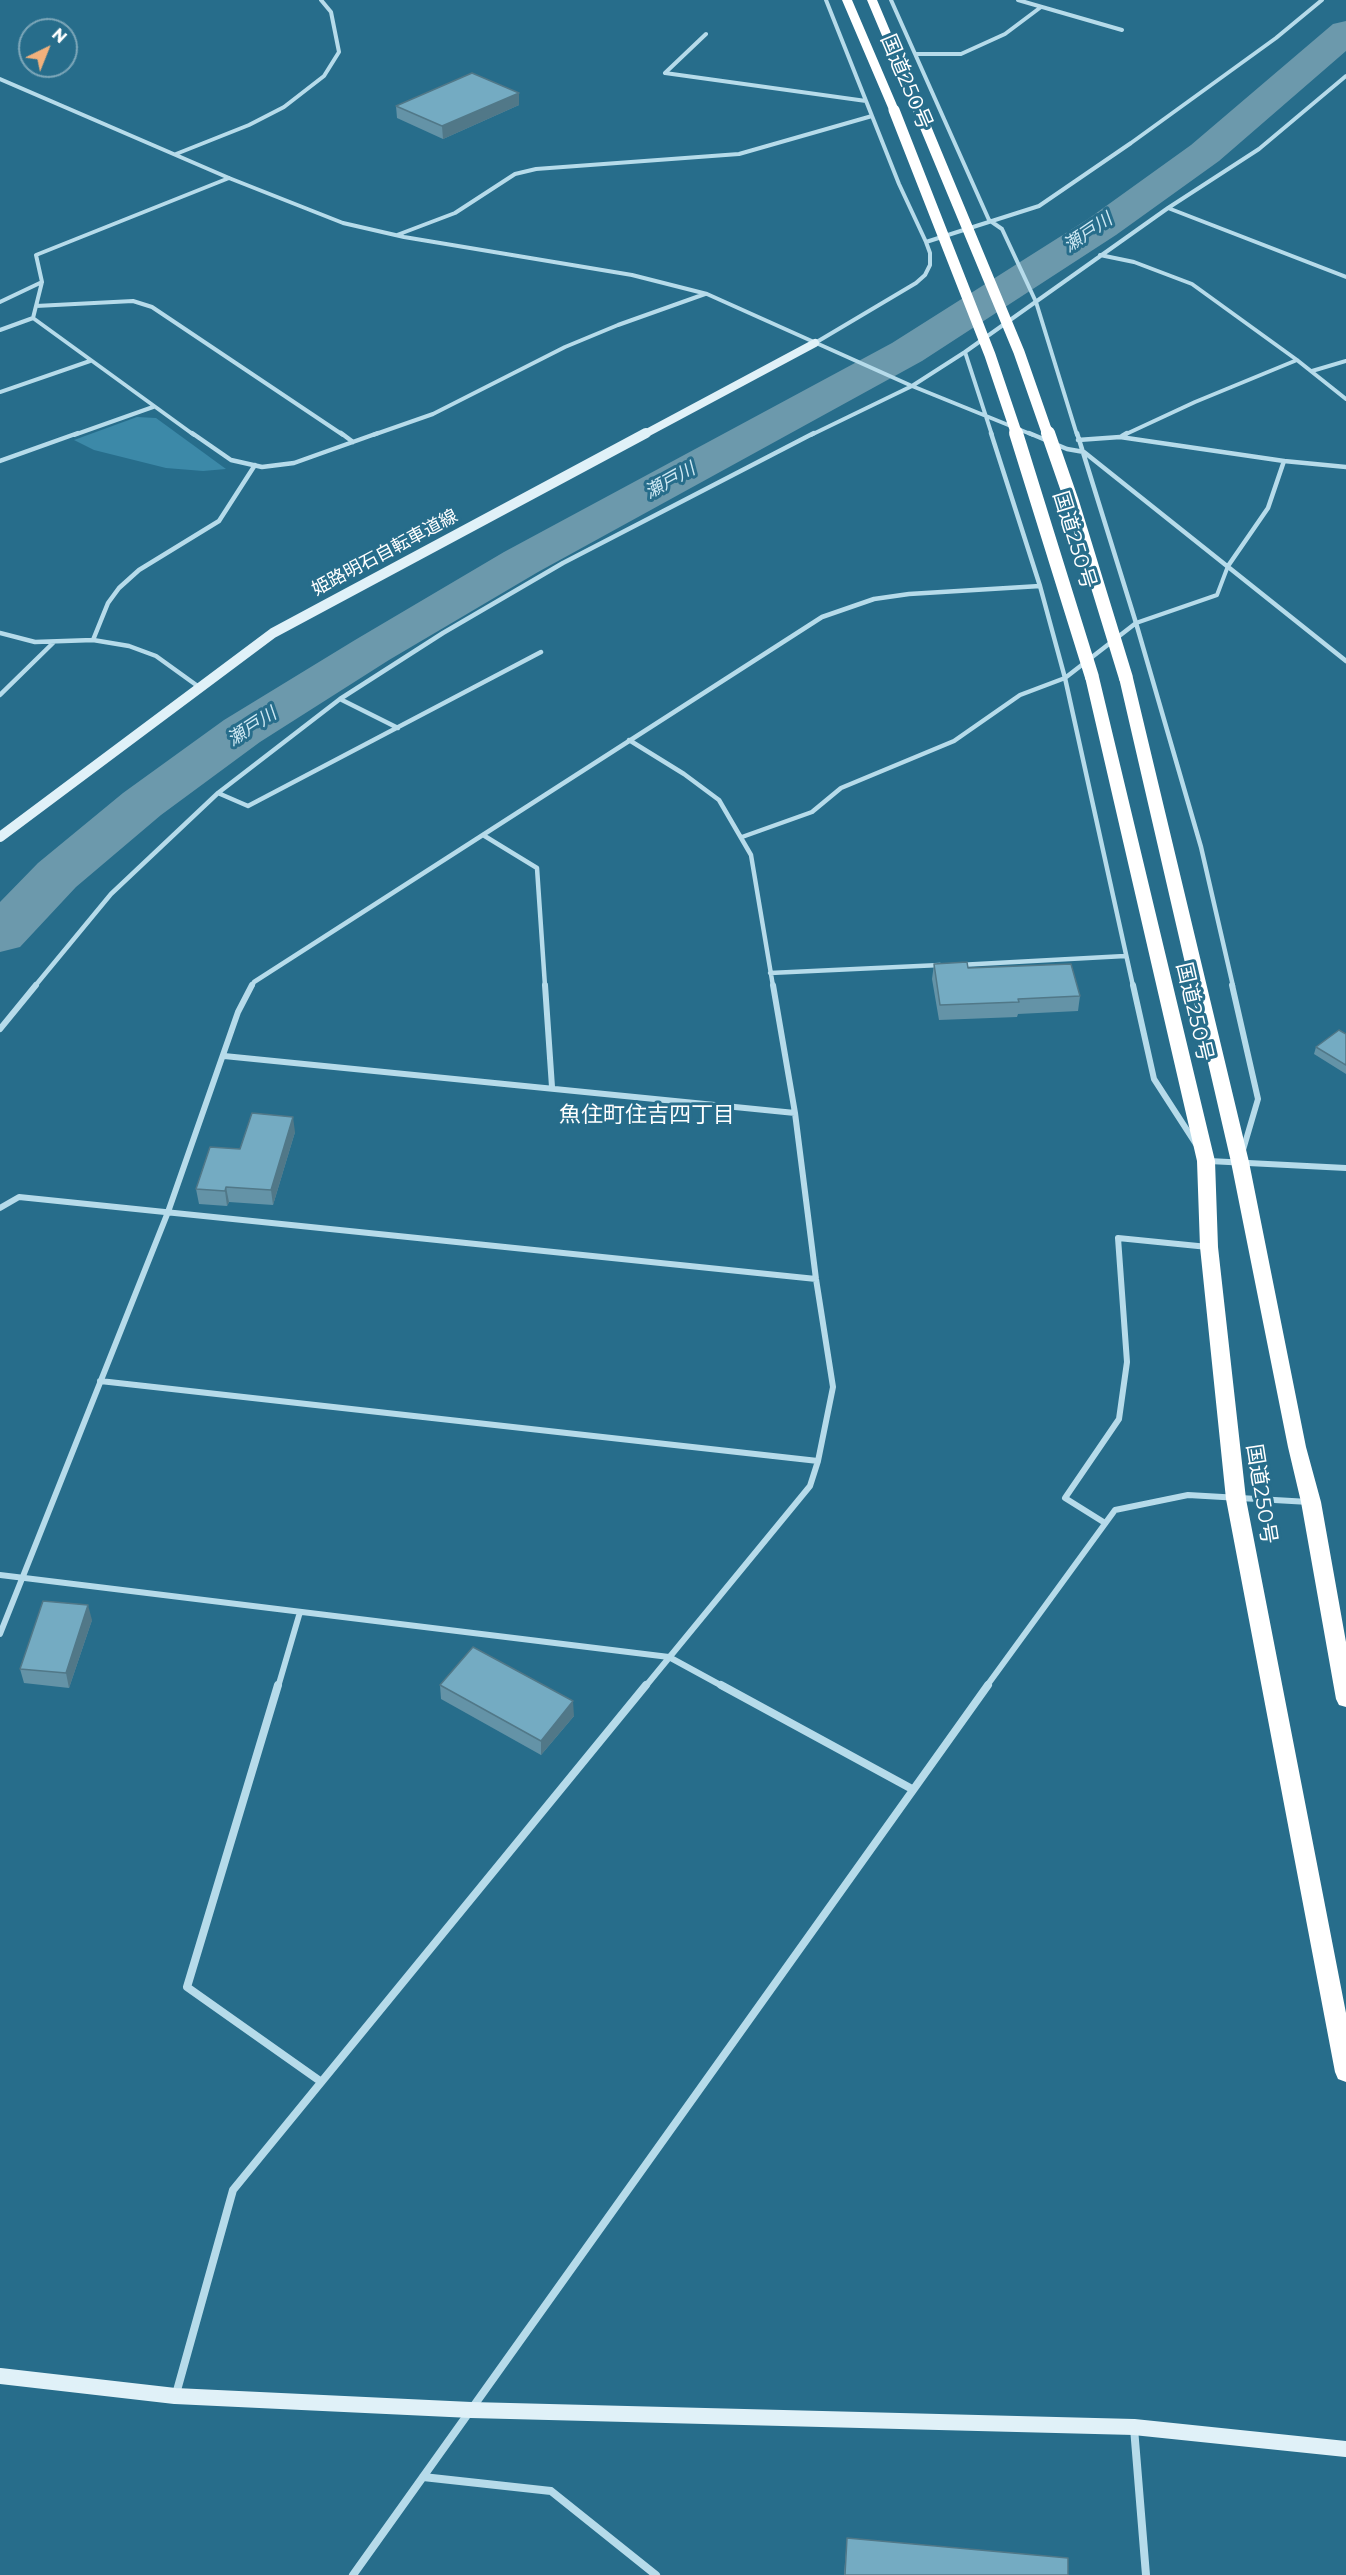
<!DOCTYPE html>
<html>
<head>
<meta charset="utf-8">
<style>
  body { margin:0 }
  #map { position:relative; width:1346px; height:2575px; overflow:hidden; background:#276d8b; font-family:Montserrat,sans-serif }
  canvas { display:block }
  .north { position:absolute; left:18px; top:18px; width:60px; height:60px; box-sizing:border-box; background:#276d8b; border:2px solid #7da7b9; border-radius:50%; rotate:43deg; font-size:16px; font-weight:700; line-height:24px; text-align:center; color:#fff }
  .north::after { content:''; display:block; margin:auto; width:21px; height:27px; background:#f2b17c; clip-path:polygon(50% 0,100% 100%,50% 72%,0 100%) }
</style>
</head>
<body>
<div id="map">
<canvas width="1346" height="2575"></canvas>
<div class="north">N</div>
</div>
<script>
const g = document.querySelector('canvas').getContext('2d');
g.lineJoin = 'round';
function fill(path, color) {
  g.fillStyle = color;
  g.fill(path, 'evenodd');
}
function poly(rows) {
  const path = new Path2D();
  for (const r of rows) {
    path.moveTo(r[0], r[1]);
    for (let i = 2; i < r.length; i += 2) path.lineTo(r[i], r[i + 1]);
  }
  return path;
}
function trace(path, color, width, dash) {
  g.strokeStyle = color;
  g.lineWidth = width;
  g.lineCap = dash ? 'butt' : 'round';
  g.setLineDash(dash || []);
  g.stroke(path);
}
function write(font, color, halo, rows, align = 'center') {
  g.font = font + ' Montserrat,"Noto Sans JP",sans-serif';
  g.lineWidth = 6;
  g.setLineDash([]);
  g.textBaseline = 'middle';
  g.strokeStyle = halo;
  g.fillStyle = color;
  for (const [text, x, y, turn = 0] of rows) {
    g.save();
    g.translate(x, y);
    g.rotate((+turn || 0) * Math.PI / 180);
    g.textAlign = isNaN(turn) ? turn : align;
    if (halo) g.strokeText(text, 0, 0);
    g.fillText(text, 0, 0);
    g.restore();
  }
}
fill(poly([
  [137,417,156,418,226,469,203,471,166,468,94,450,74,440]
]), '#3c89a8');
fill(poly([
  [1346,21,1346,51,1219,161,1116,235,922,361,538,572,389,660,260,742,161,815,76,887,20,947,0,952,0,902,38,863,123,793,224,720,355,640,504,552,892,343,1088,219,1191,145,1333,24,1346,21]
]), '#6c99ac');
trace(poly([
  [1136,623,1217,595,1228,566]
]), '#b6dbea', 4);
trace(poly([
  [891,0,989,220,1002,229,1036,302,1077,435],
  [1018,0,1122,30],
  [706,34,665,73,866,101],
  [915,54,961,54,1005,34,1041,7],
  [0,79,229,178,343,223,404,237,632,275,707,294,912,386,1033,435],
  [176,154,249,125,284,107,324,76,339,52,331,12,321,0],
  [1168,208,1346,277],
  [397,235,455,213,515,174,536,169,739,154,872,116],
  [926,242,1039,206,1131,143,1276,38,1322,0],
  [1100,255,1134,262,1192,284,1297,360,1346,399],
  [0,302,42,282],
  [36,306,133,301,152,307,343,435],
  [0,330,33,318],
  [815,343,916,283,925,275,930,265,930,253,926,242,899,184,826,0],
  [965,352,992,435],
  [1312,371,1346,361],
  [0,392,90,361],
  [74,435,153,407],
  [194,435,33,318,42,282,36,255,229,178],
  [373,435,433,414,565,347,618,325,705,294],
  [811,435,912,386,965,352,1168,208,1259,149,1346,76],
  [1124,435,1195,402,1297,360]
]), '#b6dbea', 4);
trace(poly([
  [192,433,231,460,262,467,294,463,378,433],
  [341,433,353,442],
  [991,433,1040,586,1065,678,1133,986],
  [1029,433,1067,449,1084,452,1346,661],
  [1077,433,1136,623,1201,847,1233,986],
  [1122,436,1127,433],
  [1078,440,1120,437,1284,461,1346,467],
  [0,461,78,433],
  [1228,566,1268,508,1284,461],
  [0,633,35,642,93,640,129,646,156,656,199,687],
  [93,640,108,603,119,588,139,570,219,521,255,465],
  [0,695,54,642],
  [340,699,398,728],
  [629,740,684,774,719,800,751,855,773,986],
  [218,793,248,806,541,652],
  [483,835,537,868,545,986],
  [742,837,812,812,841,788,954,741,1020,695,1065,678,1136,623],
  [959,965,1125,956],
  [770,973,940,965],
  [35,986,111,894,218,793,340,699,443,633,563,563,814,433],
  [252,986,254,982,822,617,874,599,909,594,1040,586]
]), '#b6dbea', 4.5);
trace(poly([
  [545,985,552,1087],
  [1133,985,1154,1079,1196,1144],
  [1232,985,1258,1099,1243,1150],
  [0,1029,36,985],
  [224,1056,795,1113],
  [1209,1161,1346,1168],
  [0,1208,19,1197,816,1279],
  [100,1381,818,1461],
  [1105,1523,1065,1498,1119,1419,1127,1362,1118,1238,1208,1247],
  [0,1575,669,1657,724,1687],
  [0,1634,168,1212,238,1012,252,985],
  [278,1687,300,1612],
  [645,1687,810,1486,818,1461,833,1387,816,1279,795,1113,773,985],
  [986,1687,1115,1510,1188,1495,1309,1502]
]), '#b6dbea', 6);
trace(poly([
  [278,1685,187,1987,320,2081],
  [721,1685,912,1789],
  [176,2394,233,2190,646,1685],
  [1134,2428,1146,2575],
  [423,2477,551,2491,656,2575],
  [353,2575,988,1685]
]), '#b6dbea', 8);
trace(poly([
  [643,435,815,343]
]), '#e0f1f8', 8);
trace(poly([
  [0,837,273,633,646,433]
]), '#e0f1f8', 10);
trace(poly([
  [0,2376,175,2396,471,2410,1134,2427,1346,2449]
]), '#e0f1f8', 16);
fill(poly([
  [842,0,852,0,899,110,898,112,894,113,889,110,842,0],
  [867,0,877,0,923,109,922,111,918,112,913,109,867,0],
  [1092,673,1099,677,1215,1161,1218,1247,1246,1499,1346,2013,1346,2082,1338,2079,1335,2072,1226,1499,1200,1247,1197,1161,1085,677,1092,673],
  [1126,674,1133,678,1249,1162,1306,1447,1321,1502,1346,1642,1346,1707,1339,1705,1336,1699,1301,1502,1288,1447,1231,1162,1119,678,1126,674]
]), '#fff');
trace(poly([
  [918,109,1019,352,1048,435],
  [894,110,990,355,1017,435]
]), '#fff', 11);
trace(poly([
  [1016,433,1092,677],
  [1048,433,1072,502,1126,678]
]), '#fff', 14);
fill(poly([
  [519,93,519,105,443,139,397,118,396,106],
  [934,964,968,968,1080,996,1078,1011,1018,1014,1017,1017,939,1020,932,979],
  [1346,1034,1346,1074,1314,1054,1316,1047],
  [295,1132,273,1205,229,1202,227,1206,199,1204,196,1189,240,1149],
  [92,1620,69,1688,24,1683,20,1669],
  [440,1685,574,1716,541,1755,441,1699],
  [847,2538,1068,2575,844,2575]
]), '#6493a7');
fill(poly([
  [519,93,519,105,443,139,442,126],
  [293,1117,295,1132,273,1205,271,1190],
  [226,1187,229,1202,227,1206,225,1191],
  [88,1605,92,1620,69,1688,66,1673],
  [573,1701,574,1716,541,1755,541,1741]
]), '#517888');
const building = poly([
  [472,73,519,93,442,126,396,106,472,73],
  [967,962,968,968,1071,964,1080,996,1018,999,1019,1002,940,1005,934,964,967,962],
  [1339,1030,1346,1034,1346,1065,1316,1047,1339,1030],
  [252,1113,293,1117,271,1190,226,1187,225,1191,196,1189,210,1147,240,1149,252,1113],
  [43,1601,88,1605,66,1673,20,1669,43,1601],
  [473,1647,573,1701,541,1741,440,1685,473,1647],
  [847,2538,1068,2558,1068,2575,845,2575,847,2538]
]);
fill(building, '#74abc2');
trace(building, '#517888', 1.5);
write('italic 18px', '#cee9f4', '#276d8b', [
  ["瀬戸川",1088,233,-34],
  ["瀬戸川",670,481,-29],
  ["瀬戸川",252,727,-33]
]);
write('18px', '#fff', '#276d8b', [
  ["姫路明石自転車道線",385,553,-28]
]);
write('21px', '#fff', '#276d8b', [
  ["国道250号",906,82,67],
  ["国道250号",1074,540,73],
  ["国道250号",1194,1012,77],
  ["国道250号",1261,1494,81]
]);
write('22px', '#fff', '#276d8b', [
  ["魚住町住吉四丁目",647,1116]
]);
</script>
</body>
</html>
